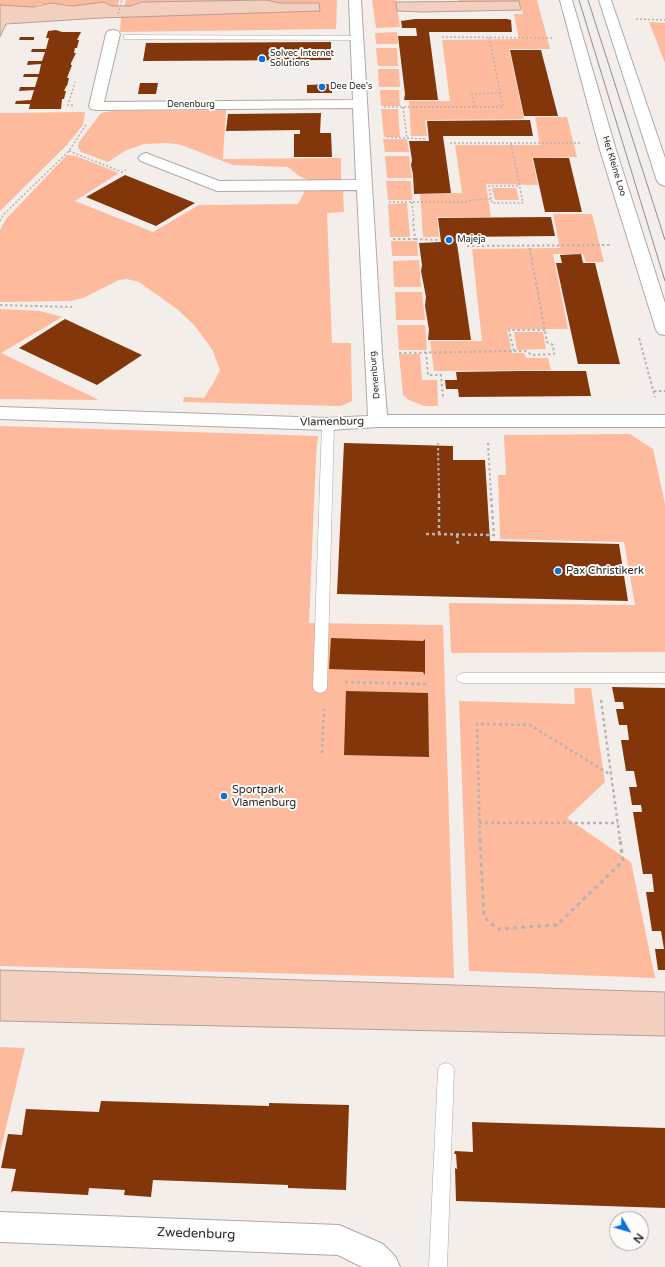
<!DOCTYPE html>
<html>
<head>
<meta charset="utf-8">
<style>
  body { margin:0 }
  #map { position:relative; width:665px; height:1267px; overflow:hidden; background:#f4eeeb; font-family:"Varela Round",sans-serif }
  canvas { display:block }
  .north { position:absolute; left:609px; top:1211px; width:40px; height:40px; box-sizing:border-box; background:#fefcfb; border:1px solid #aaa8a7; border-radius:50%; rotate:128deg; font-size:11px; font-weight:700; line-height:16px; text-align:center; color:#2b2928 }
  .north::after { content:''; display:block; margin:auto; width:14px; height:18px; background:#0a72da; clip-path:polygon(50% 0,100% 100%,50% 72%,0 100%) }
</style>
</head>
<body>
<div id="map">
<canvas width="665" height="1267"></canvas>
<div class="north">N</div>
</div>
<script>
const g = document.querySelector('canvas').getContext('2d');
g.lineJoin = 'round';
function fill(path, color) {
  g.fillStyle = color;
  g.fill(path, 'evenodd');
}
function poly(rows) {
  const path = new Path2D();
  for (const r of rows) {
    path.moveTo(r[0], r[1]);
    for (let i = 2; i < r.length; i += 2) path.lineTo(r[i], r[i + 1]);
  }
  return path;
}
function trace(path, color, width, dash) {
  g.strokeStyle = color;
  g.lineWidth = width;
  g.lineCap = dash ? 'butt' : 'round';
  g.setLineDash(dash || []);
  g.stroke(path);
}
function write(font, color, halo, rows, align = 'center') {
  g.font = font + ' "Varela Round",sans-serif';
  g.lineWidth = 4;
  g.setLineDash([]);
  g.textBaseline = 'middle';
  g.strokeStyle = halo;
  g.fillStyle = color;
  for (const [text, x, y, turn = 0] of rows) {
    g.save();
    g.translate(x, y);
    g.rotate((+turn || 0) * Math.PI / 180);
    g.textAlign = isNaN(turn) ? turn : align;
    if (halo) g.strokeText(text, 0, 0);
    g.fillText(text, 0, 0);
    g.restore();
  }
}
fill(poly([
  [0,0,119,0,118,6,111,6,104,2,72,6,64,4,40,4,33,7,0,5],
  [126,0,337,0,336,29,120,32,121,17,320,10,319,3,280,3,266,0,141,2,131,6,124,6],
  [372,0,396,0,400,27,376,28],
  [458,0,537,0,550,49,509,49,524,119,425,120,427,136,411,136,409,101,450,101,442,40,519,39,514,14,523,14,519,1,458,2],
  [649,22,665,23,665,63],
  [397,32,398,44,376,44,375,33],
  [376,48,397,48,398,66,378,66],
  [378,69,399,69,400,87,379,87],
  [380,90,399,90,400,106,381,106],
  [381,109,398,109,400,137,384,137],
  [226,110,223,159,341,158,341,182,310,181,299,176,288,167,233,165,184,146,176,144,166,143,144,144,125,151,108,162,81,152,78,147,79,142,101,113,112,111],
  [85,112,83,125,66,146,0,211,0,113],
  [535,117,567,117,577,157,532,158,538,185,486,184,491,217,437,217,439,237,423,237,420,194,462,193,455,145,540,145],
  [383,139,407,139,409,152,385,152],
  [67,155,76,156,119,173,75,201,153,232,199,205,298,204,305,191,343,191,344,212,327,213,332,343,351,343,352,401,341,406,183,402,184,397,204,398,214,382,220,370,212,349,194,325,177,309,139,282,127,279,119,280,83,298,70,301,0,302,0,230,6,219],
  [385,156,409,156,412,178,387,178],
  [386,181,411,181,412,200,388,200],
  [492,188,516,188,519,200,495,200],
  [407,203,410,237,390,237,388,204],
  [553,214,592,214,604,262,586,262,583,254,553,254,568,329,507,329,512,353,524,353,526,358,548,358,551,370,434,371,430,341,482,341,472,249,560,248],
  [391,241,417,241,418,256,392,256],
  [419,260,421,287,394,287,393,261],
  [395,292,422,292,425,320,396,320],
  [0,309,40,311,62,317,1,353,99,400,0,399],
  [397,325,425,325,427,350,399,350],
  [514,332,543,332,546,349,517,350],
  [399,354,420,354,422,380,437,380,438,406,424,406,409,400,403,395],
  [0,426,318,436,316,455,309,623,443,625,454,978,0,966],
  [630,434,653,449,665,504,665,652,451,653,449,603,635,605,624,542,500,539,498,475,506,475,504,435],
  [574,688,591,688,605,782,567,818,631,862,655,978,469,971,459,701,575,704],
  [0,1047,25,1048,0,1152]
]), '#fdba9d');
const water = poly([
  [266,0,280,3,319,3,320,11,101,18,6,24,0,37,0,5,33,7,51,3,72,6,104,2,112,6,131,6,141,2,266,0],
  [519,1,521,10,423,12,397,11,396,2,519,1],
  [0,970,665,992,665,1036,0,1021,0,970]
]);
fill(water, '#f3cfbf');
trace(water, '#b79d92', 1);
fill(poly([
  [415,19,507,19,511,20,512,32,429,32,438,100,404,100,405,94,398,36,417,36,416,28,402,28,401,21],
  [56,30,62,32,81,32,77,40,79,40,77,48,75,48,74,53,76,53,71,63,71,65,72,65,67,78,69,78,67,86,66,86,65,89,64,91,66,91,64,99,62,99,61,109,29,109,30,104,15,104,16,101,31,100,34,90,19,91,20,87,35,87,38,77,23,77,24,74,39,74,41,64,27,65,28,61,42,61,45,52,31,52,32,49,46,49,49,38,46,38,48,31],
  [20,37,34,37,34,40,19,40],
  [331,42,331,60,143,61,146,43],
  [510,50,541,50,558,116,524,116],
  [140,83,158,83,156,94,138,94],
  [332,84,332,93,307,93,307,85],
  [321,113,320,133,331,133,332,157,294,157,294,134,300,134,300,130,226,131,228,114],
  [530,120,533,136,443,136,451,193,414,194,413,174,411,165,412,160,409,141,429,141,427,121],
  [533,158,569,158,582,212,545,212],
  [125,175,195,203,156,226,86,197],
  [551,217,555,236,456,237,471,340,428,340,429,330,425,306,426,297,421,271,422,265,419,243,441,242,438,218],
  [581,254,583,263,595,263,620,364,578,364,556,263,562,263,560,255],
  [65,319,142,355,97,385,19,348],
  [521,371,586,371,591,396,459,397,458,389,446,389,445,380,457,380,456,372],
  [344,443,453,446,453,460,485,460,490,541,619,544,628,601,337,594],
  [331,638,423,641,425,639,425,675,423,672,329,669],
  [612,687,665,688,665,970,658,970,655,949,664,949,661,931,652,931,646,892,654,892,652,874,643,874,633,812,642,812,641,805,632,805,629,787,637,787,634,771,626,771,621,740,629,740,627,725,619,725,616,709,624,709,623,702,615,702],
  [346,691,428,693,429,757,344,755],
  [101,1101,269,1106,269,1103,349,1105,346,1190,288,1188,288,1185,153,1180,151,1197,124,1195,125,1190,89,1188,88,1195,13,1191,11,1193,16,1169,1,1168,8,1134,22,1135,26,1109,99,1112],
  [472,1122,665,1128,665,1208,456,1201,455,1168,457,1169,456,1154,454,1154,455,1151,473,1152]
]), '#82360a');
const service = poly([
  [124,35,356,36,360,38,356,40,127,39,124,39,124,35],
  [328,421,334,424,327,688,325,691,320,693,315,691,313,688,322,424,328,421],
  [463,673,665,673,665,683,463,683,458,681,456,678,458,675,463,673],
  [446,1063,452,1065,454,1070,447,1267,429,1267,438,1070,440,1065,446,1063]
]);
const minor = poly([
  [349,0,361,0,382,354,387,415,665,415,665,427,378,427,328,430,0,419,0,407,328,418,368,416,357,190,217,191,141,161,138,158,141,155,146,153,151,155,219,181,356,180,353,108,96,110,91,109,89,106,106,34,108,31,113,30,118,31,120,34,104,102,353,100,349,0],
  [560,0,572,0,616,150,665,303,665,335,659,334,656,330,600,150,560,0],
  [599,0,611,0,665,158,665,186,660,184,657,181,599,0],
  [0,1212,339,1225,383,1244,395,1256,400,1267,362,1267,338,1255,0,1242,0,1212]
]);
trace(service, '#aea9a6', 1);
trace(minor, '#aea9a6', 2);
trace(poly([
  [118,14,122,0],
  [636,19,665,20],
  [442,37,553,38],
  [73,105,68,105,75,82],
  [384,107,503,107,489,37],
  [403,107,407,138],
  [475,107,472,94,500,93],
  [387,137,426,139],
  [450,143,581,143],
  [69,151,122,172,126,170],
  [491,199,489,186,520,186],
  [389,202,467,202,471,200,491,199,492,203,523,203,511,143],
  [412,202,414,221],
  [0,221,3,215,69,151,86,125]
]), '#b8b3b0', 1.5, [2, 2]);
trace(poly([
  [393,239,415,239,413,220],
  [415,239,439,240],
  [467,246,612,245],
  [0,305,72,307],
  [639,338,655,397],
  [514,351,509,330,545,330],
  [426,352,428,375,441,375,443,397],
  [399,353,525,351,532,355,554,354,553,345,547,342,529,245],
  [654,391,665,391],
  [438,443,439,496],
  [488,443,491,496]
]), '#b8b3b0', 2, [2.5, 2.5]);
trace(poly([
  [439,495,439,534],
  [426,534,494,535,491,495],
  [457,535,458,545],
  [345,682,428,684],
  [601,700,620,840],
  [322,753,324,709],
  [479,823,618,823],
  [480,840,477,724,530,725,611,775]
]), '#b8b3b0', 2.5, [3, 3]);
trace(poly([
  [480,839,484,917,497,929,557,925,623,861,620,839]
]), '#b8b3b0', 3, [4, 4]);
fill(service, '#fff');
fill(minor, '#fff');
trace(poly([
  [579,0,665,281],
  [588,0,665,240]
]), '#918d8b', 1);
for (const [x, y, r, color] of [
  [262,59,4,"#0a72da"],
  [322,87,4,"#0a72da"],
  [449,240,4,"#0a72da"],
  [558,571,4,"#0a72da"],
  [224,796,4,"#0a72da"]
]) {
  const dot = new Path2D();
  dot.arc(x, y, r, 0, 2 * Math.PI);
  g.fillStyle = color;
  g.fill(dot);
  trace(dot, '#fefcfb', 1.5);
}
write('9px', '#2b2928', '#fefcfb', [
  ["Solvec Internet",270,54],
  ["Solutions",270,64],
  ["Dee Dee's",330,87],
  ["Majeja",457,240]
], 'left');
write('9px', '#2b2928', '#fefcfb', [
  ["Denenburg",191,105],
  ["Het Kleine Loo",614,166,73],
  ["Denenburg",375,375,-95]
]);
write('11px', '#2b2928', '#fefcfb', [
  ["Vlamenburg",332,422,-1]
]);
write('11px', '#2b2928', '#fefcfb', [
  ["Pax Christikerk",566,571],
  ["Sportpark",232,790],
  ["Vlamenburg",232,803]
], 'left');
write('13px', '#2b2928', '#fefcfb', [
  ["Zwedenburg",196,1234,2]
]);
</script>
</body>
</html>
